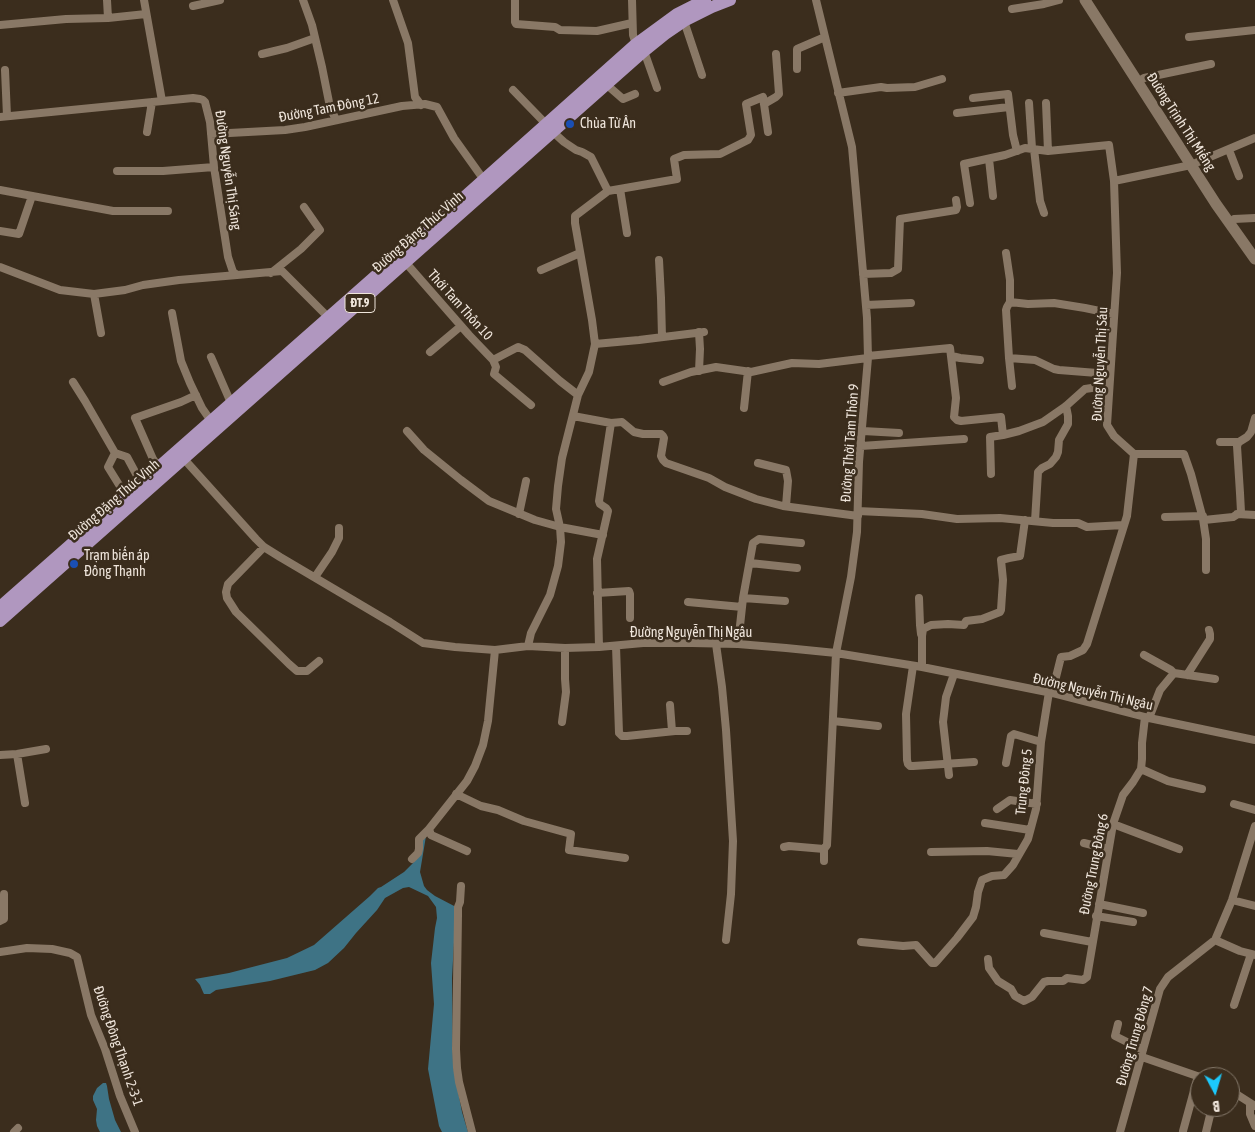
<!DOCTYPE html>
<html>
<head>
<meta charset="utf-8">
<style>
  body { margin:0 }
  #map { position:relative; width:1255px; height:1132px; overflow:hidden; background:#3b2d1d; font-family:"Asap Condensed",sans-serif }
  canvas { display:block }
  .north { position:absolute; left:1190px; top:1067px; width:50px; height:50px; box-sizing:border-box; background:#3b2d1d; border:1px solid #837769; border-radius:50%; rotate:174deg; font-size:14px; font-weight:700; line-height:20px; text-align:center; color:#efe5db }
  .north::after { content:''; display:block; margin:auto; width:18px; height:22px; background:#1cc9fc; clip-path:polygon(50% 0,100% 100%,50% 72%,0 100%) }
</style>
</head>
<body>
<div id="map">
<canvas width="1255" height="1132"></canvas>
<div class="north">B</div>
</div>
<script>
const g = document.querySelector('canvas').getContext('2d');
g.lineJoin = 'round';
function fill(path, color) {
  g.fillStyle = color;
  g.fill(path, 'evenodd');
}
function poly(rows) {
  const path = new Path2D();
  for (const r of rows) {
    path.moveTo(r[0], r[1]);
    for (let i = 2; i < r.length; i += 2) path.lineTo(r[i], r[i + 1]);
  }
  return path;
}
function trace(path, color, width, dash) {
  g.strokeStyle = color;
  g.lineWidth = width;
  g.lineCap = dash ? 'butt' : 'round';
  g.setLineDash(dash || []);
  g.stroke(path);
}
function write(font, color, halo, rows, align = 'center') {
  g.font = font + ' "Asap Condensed",sans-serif';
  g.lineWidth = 5;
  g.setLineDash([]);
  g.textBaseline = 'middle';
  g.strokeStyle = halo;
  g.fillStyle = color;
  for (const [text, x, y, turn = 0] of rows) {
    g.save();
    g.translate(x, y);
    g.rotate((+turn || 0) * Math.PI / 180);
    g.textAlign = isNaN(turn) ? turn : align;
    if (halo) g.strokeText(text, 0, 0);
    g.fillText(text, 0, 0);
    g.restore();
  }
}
fill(poly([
  [426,836,420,872,424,886,427,890,435,896,456,907,452,978,453,1065,462,1112,468,1132,442,1132,439,1126,428,1069,434,1004,431,963,435,928,437,918,436,907,428,896,409,887,403,888,385,898,377,910,356,933,344,948,328,963,315,970,270,981,216,990,210,994,204,994,203,992,200,985,195,979,229,973,287,958,314,945,370,896,378,888,381,887,404,872,413,863,420,851,421,839],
  [103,1083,106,1083,107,1086,109,1099,115,1120,121,1132,100,1132,97,1126,96,1120,97,1109,93,1100,93,1096,97,1088]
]), '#3e7385');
trace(poly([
  [107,0,108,18],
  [144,0,162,101],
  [303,0,312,25,322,67,330,107,336,120],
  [393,0,408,43,415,97,421,105],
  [515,0,515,22,516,24,555,27,560,30,597,31,632,23],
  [632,0,633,35,636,44],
  [193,6,220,0],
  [1012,9,1044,4,1059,0],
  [684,21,702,75],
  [0,25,66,19,108,18,146,14],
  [1189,37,1255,30],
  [644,51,657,88],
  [262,54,287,48,315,38],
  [797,69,797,49,825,37],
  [5,70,7,116],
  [1137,82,1144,78,1211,64],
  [607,85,623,99,635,94],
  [513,90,546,124],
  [838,93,881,87,887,88,915,87,942,79],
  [973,98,1008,94,1013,135,1017,151],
  [1029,103,1032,148],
  [1046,103,1048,151],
  [764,104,776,97,779,94,776,54],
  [957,113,1009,107],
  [0,117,193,98,200,99,203,100,205,102,210,122,214,167,228,257,233,272,237,275,282,271,328,317],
  [147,132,152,102],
  [553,132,564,142,576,150,582,152,591,157,608,191,677,179,674,159,684,155,720,154,748,140,751,135,746,104,763,97,768,132],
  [211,134,285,130,305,127,402,106,425,104,437,107,454,138,484,180],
  [1034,149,1040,201,1044,213],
  [1229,150,1239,176],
  [989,159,993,196],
  [117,171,163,171,214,167],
  [620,189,627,233],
  [0,190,113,211,168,211],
  [970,203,964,164,1005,155,1025,148,1048,151,1109,145,1114,181],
  [1229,223,1234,219,1255,218],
  [0,231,19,234,32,196],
  [1006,253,1010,280,1010,302,1028,304,1054,303,1085,308,1114,314],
  [659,260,661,298,662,337],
  [406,263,469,335,493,360,518,347,525,350,560,381,578,395,562,458,558,486,556,509,560,527,561,542,558,566,550,595,531,633,528,646],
  [0,267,60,290,94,294,125,290,143,285,179,280,237,275],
  [541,270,580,253],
  [271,273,301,249,320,230,304,207],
  [863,274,891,273,898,269,900,219,956,210,957,207,956,200],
  [94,294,101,333],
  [1010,302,1007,307,1006,310,1009,358,1035,360,1054,369,1059,370,1110,374],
  [866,305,911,303],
  [172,313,181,361,190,383,202,408,211,421],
  [595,344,592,320,575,223,575,216,608,191],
  [430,352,461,326],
  [868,356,950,348,956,398,954,417,957,420,961,421,1001,417,1003,435],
  [952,356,960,358,980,360],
  [211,357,231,403],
  [1009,358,1012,386],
  [493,360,496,367,494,374,531,405],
  [699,371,700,349,699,332],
  [73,382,85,401,115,453,127,457,141,483],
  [663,382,691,372,716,367,751,372,792,363,819,364,868,358],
  [578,395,589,372,595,344,639,340,704,332],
  [744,408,748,371],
  [573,416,611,423,622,422,634,432,643,434,661,434,663,436,664,438,661,456,663,460,666,463,709,478,725,487,756,499,783,506,858,516],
  [407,431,424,450,461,480,489,501,535,520,560,527,603,535],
  [863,431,899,433],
  [1220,442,1239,442],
  [861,446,964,439],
  [115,453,108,467,126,496],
  [1134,454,1184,454,1191,474,1203,519,1206,539,1206,570],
  [184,459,256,539,264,547,280,557,390,622,423,643,455,647,495,650,528,646,565,648,599,647,643,643,692,643,738,644,786,648,836,653,922,667,1052,693,1149,718,1255,740],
  [758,463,786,470,788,481,786,506],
  [159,468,153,459,135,418,181,402,196,395],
  [991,474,990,437,1003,435,1019,431,1043,422,1066,406,1085,389,1098,387,1109,388],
  [858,511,922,514,957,519,1000,518,1053,523,1078,523,1087,527,1124,525],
  [519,514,526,481],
  [1237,514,1255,515],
  [1165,517,1203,516],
  [1204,520,1233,517,1241,512,1240,493,1237,446,1239,442,1247,437,1251,432,1255,418],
  [1035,521,1038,472,1042,468,1050,464,1056,457,1058,452,1059,440,1068,424,1068,416,1066,406],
  [264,547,228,584,226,592,227,598,236,612,289,664,297,671,307,671,319,661],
  [750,563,797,568],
  [315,577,332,552,339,538,339,528],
  [597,593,629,591,630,594,630,618],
  [743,598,785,601],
  [919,598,920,625,921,634],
  [688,602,742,607],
  [716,644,722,687,726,730,733,841,731,894,726,940],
  [738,644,743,598,753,543,759,539,801,543],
  [616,646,619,733,622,736,627,736,675,731,687,731],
  [599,647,597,559,608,511,606,508,600,504,599,501,611,423],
  [1144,655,1171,670,1174,673,1160,690,1149,718],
  [913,666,906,714,907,760,908,764,910,766,913,766,974,762],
  [922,667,922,636,923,629,931,625,948,624,964,625,966,621,982,619,1000,612,1001,610,1003,580,1001,560,1009,558,1020,556,1025,520],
  [1174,673,1215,679],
  [1187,675,1210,639,1210,634,1209,630],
  [1052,693,1061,657,1070,656,1083,650,1087,644,1127,516,1134,454,1114,436,1107,425,1117,273,1114,181,1191,165,1255,138],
  [670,705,672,731],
  [833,721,878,726],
  [562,722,566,692,565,679,565,648],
  [17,754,25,803],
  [0,755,17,754,46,749],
  [1006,763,1011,736,1014,734,1041,742],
  [1141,769,1168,781,1202,789],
  [949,775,943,722,946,697,954,674],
  [456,794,481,806,498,810,524,821,571,834,569,850,625,858],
  [1234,804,1255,810],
  [997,809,1010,800,1037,804],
  [985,823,1030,830],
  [1113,824,1179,849],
  [1084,843,1108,849],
  [784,847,789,846,824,849,827,845,836,653,851,577,857,532,859,462,868,358,867,318,852,147,816,0],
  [467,851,431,835,429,829,467,781,475,766,483,745,488,721,495,650],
  [931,852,987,851,1018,854],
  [412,859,418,853,419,849,419,839,429,829],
  [824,861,824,849],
  [461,886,460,902,458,907,458,915,456,1049,457,1068,459,1082,472,1132],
  [1232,900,1255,906],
  [1099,904,1143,913],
  [1096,916,1133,922],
  [0,921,4,919,4,894],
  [1044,933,1092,942],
  [1215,940,1240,951,1255,955],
  [861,942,903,946,916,945,932,963,935,963,937,961,957,938,973,917,976,907,978,892,982,880,992,876,1004,875,1013,865,1028,839,1036,809,1041,742,1049,692],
  [0,952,27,948,52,949,70,953,77,957,91,1015,105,1049,120,1096,135,1132],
  [988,959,989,968,998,981,1011,989,1015,996,1024,1001,1032,997,1044,982,1048,981,1063,981,1067,978,1083,980,1087,977,1113,824,1123,795,1133,782,1141,769,1142,759,1142,743,1145,717],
  [1234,1005,1251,954],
  [1118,1024,1115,1036,1143,1050],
  [1142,1057,1200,1077],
  [1230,1090,1255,1106],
  [1250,1103,1250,1114,1255,1126],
  [1183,1131,1198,1076],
  [14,1132,18,1128],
  [1120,1132,1160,989,1168,977,1215,940,1232,900,1255,826],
  [1206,1132,1212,1107]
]), '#897866', 8);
trace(poly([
  [1085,0,1216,204,1255,259]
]), '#897866', 11);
trace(poly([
  [0,607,405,250,636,44,677,14,705,0],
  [0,621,644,51,665,34,684,21,712,7,730,0]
]), '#b097bf', 12);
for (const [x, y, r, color] of [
  [570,124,5,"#1a4fb4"],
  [74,564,5,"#1a4fb4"]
]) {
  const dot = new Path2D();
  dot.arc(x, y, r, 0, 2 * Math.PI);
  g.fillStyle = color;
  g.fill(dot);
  trace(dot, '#3b2d1d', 2);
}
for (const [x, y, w] of [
  [360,303,30]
]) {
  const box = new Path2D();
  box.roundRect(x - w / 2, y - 9.5, w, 19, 4);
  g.fillStyle = '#3b2d1d';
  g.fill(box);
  trace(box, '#efe5db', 1);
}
write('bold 12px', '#efe5db', null, [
  ["ĐT.9",360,303]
]);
write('14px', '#efe5db', '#3b2d1d', [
  ["Đường Tam Đông 12",329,108,-11],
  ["Đường Trịnh Thị Miếng",1181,122,57],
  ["Đường Nguyễn Thị Sáng",228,170,82],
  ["Đường Đặng Thúc Vịnh",418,232,-41],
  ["Thới Tam Thôn 10",460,305,48],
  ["Đường Nguyễn Thị Sáu",1100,364,-87],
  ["Đường Thời Tam Thôn 9",850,443,-86],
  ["Đường Đặng Thúc Vịnh",114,500,-41],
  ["Đường Nguyễn Thị Ngâu",691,633],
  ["Đường Nguyễn Thị Ngâu",1093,692,13],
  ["Trung Đông 5",1024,782,-84],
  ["Đường Trung Đông 6",1094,864,-79],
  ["Đường Trung Đông 7",1135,1036,-74],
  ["Đường Đông Thạnh 2-3-1",118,1046,71]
]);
write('14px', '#efe5db', '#3b2d1d', [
  ["Chùa Từ Ân",580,124],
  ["Trạm biến áp",84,556],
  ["Đông Thạnh",84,572]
], 'left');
</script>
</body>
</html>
